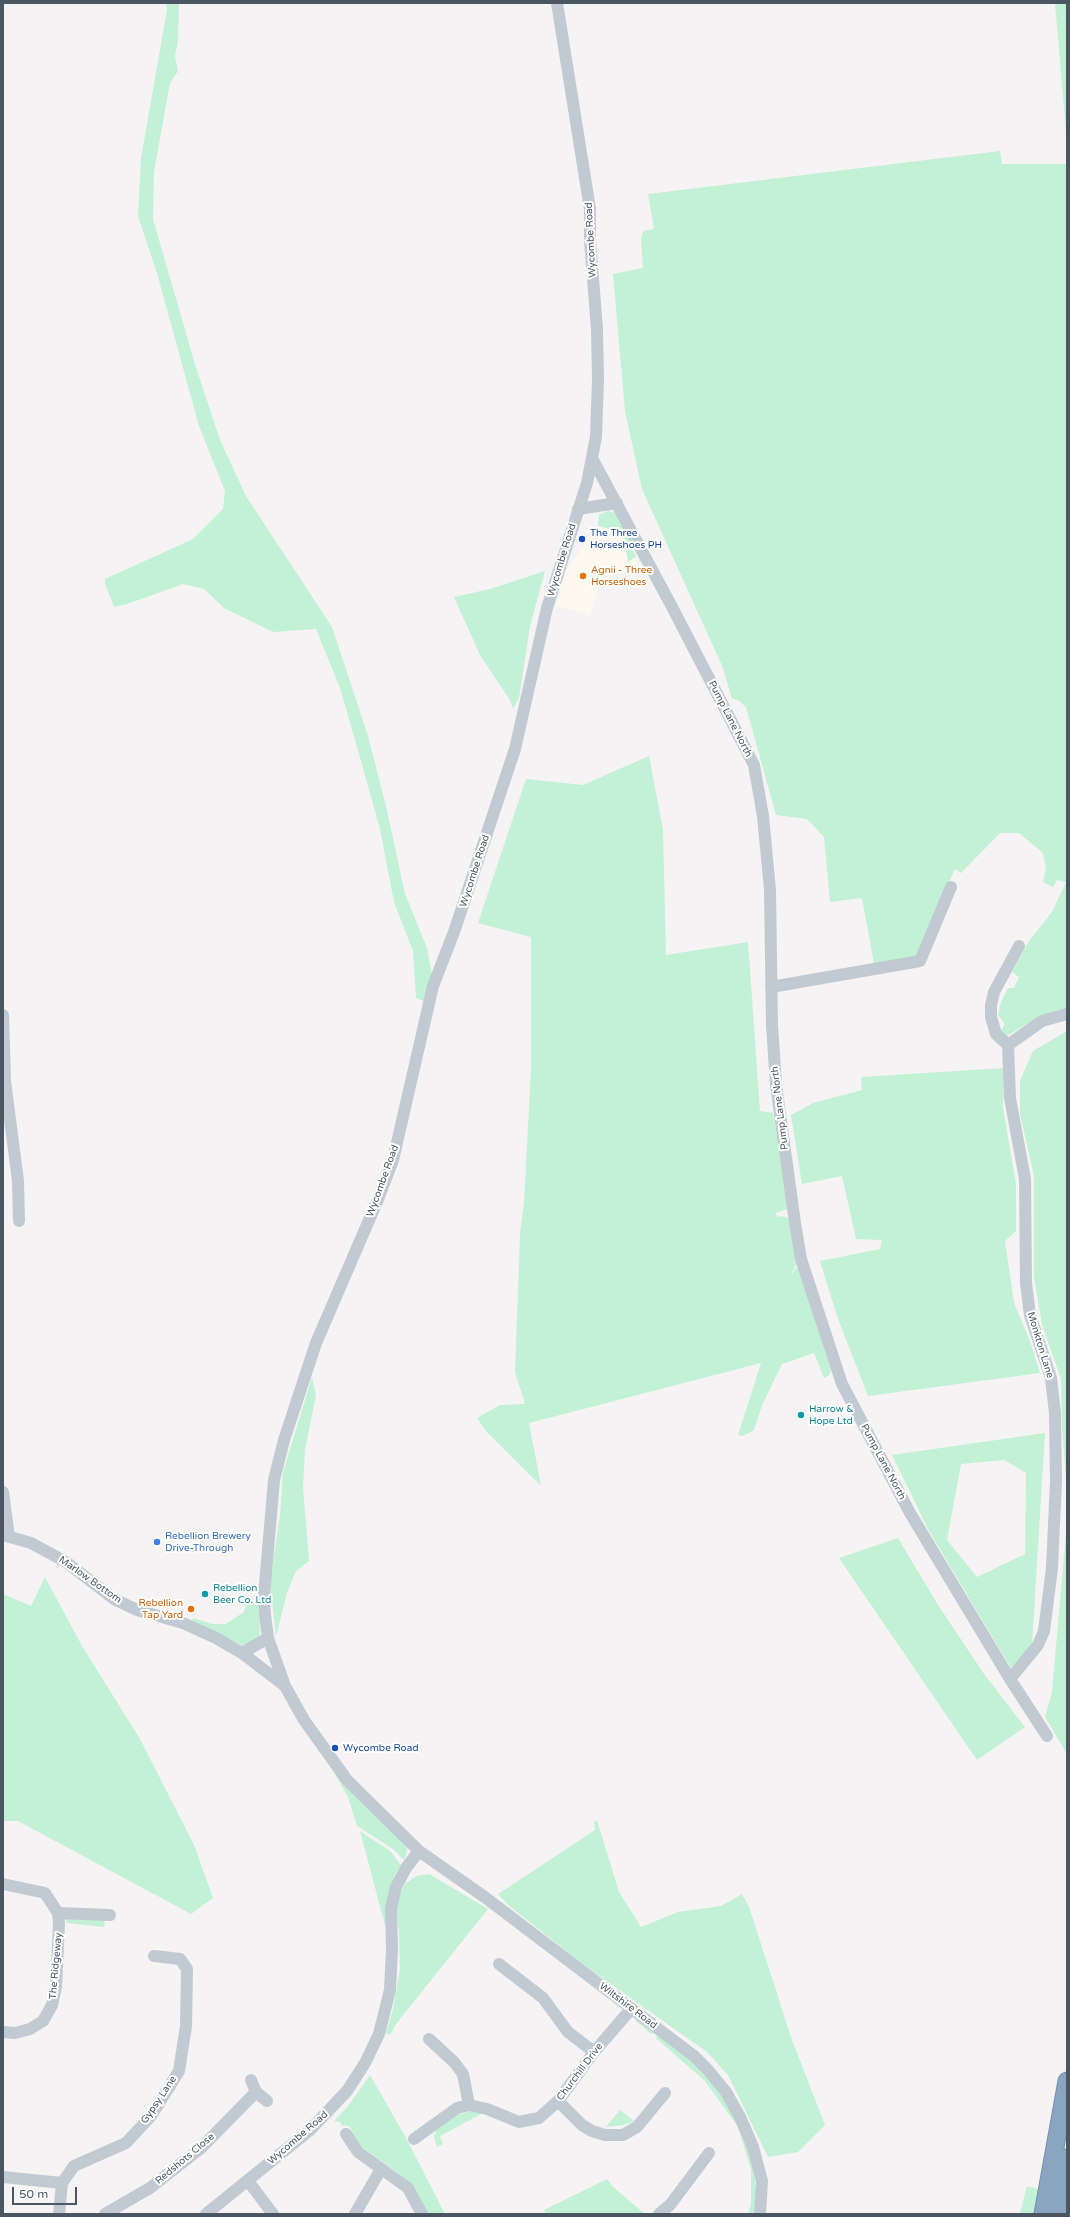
<!DOCTYPE html>
<html>
<head>
<meta charset="utf-8">
<style>
  body { margin:0 }
  #map { position:relative; width:1070px; height:2217px; overflow:hidden; background:#f5f3f3; font-family:"Varela Round",sans-serif }
  canvas { display:block }
  .frame { position:absolute; inset:0; border:4px solid #4a5661; pointer-events:none }
  .scale { position:absolute; left:12px; top:2187px; width:65px; height:18px; box-sizing:border-box; border:2px solid #4a5661; border-top:0; padding-left:5px; font-size:12px; line-height:14px; white-space:nowrap; color:#4a5661; -webkit-text-stroke:3px #fff; paint-order:stroke }
</style>
</head>
<body>
<div id="map">
<canvas width="1070" height="2217"></canvas>
<div class="frame"></div>
<div class="scale">50 m</div>
</div>
<script>
const g = document.querySelector('canvas').getContext('2d');
g.lineJoin = 'round';
function fill(path, color) {
  g.fillStyle = color;
  g.fill(path, 'evenodd');
}
function poly(rows) {
  const path = new Path2D();
  for (const r of rows) {
    path.moveTo(r[0], r[1]);
    for (let i = 2; i < r.length; i += 2) path.lineTo(r[i], r[i + 1]);
  }
  return path;
}
function trace(path, color, width, dash) {
  g.strokeStyle = color;
  g.lineWidth = width;
  g.lineCap = dash ? 'butt' : 'round';
  g.setLineDash(dash || []);
  g.stroke(path);
}
function write(font, color, halo, rows, align = 'center') {
  g.font = font + ' "Varela Round",sans-serif';
  g.lineWidth = 4;
  g.setLineDash([]);
  g.textBaseline = 'middle';
  g.strokeStyle = halo;
  g.fillStyle = color;
  for (const [text, x, y, turn = 0] of rows) {
    g.save();
    g.translate(x, y);
    g.rotate((+turn || 0) * Math.PI / 180);
    g.textAlign = isNaN(turn) ? turn : align;
    if (halo) g.strokeText(text, 0, 0);
    g.fillText(text, 0, 0);
    g.restore();
  }
}
fill(poly([
  [597,527,620,530,637,562,626,571,604,569,590,615,556,606,566,571]
]), '#fdf9ef');
fill(poly([
  [166,3,179,3,178,41,175,56,178,71,170,83,154,172,153,219,194,361,220,440,246,496,332,627,350,681,368,736,386,806,405,894,427,948,432,976,426,1002,416,998,413,951,394,902,380,829,356,743,340,688,316,629,273,632,224,608,204,589,183,584,127,604,114,607,105,584,105,579,193,539,223,509,225,491,199,426,157,273,138,216,141,158,167,10],
  [1055,3,1067,3,1067,144],
  [1000,151,1002,164,1067,164,1067,1011,1037,1018,1005,1037,1001,1031,1005,1024,998,1015,1001,1002,1008,988,1014,988,1019,977,1012,972,1029,941,1052,912,1066,882,1057,880,1053,887,1043,882,1046,869,1043,853,1019,833,1000,833,961,873,955,869,916,959,875,969,862,898,830,902,824,837,807,819,776,815,746,707,738,700,732,699,723,668,642,489,625,411,613,274,643,268,641,239,643,231,654,229,648,194],
  [608,511,614,512,622,521,636,557,628,562,623,533,598,526,599,515],
  [545,571,530,626,519,698,513,709,510,700,480,655,454,597,490,589],
  [649,756,663,830,666,955,748,942,760,1111,773,1113,790,1208,776,1213,777,1217,782,1216,789,1218,796,1264,791,1275,797,1267,801,1274,831,1371,829,1375,824,1378,814,1353,782,1364,762,1405,754,1430,743,1436,738,1435,761,1363,529,1423,541,1486,486,1431,477,1418,500,1405,525,1404,515,1372,520,1234,524,1203,531,1068,531,937,478,923,526,779,583,785],
  [1067,1031,1067,1491,1062,1427,1061,1379,1042,1325,1034,1277,1034,1176,1020,1114,1020,1081,1033,1051],
  [1004,1068,1003,1108,1016,1184,1016,1231,1005,1241,1014,1303,1030,1341,1040,1373,868,1396,837,1316,820,1261,880,1249,882,1240,856,1239,842,1176,802,1184,791,1115,813,1103,862,1090,861,1077],
  [312,1377,316,1395,305,1450,303,1488,309,1561,296,1571,287,1593,276,1636,270,1584,280,1515,283,1472],
  [1045,1433,1032,1645,1011,1668,928,1529,892,1455],
  [1004,1460,1026,1473,1025,1554,977,1577,947,1540,961,1464],
  [1067,1522,1067,1754,1045,1717,1052,1692],
  [898,1538,938,1605,984,1674,1025,1727,977,1760,839,1558],
  [45,1577,82,1646,140,1739,194,1845,213,1898,191,1914,18,1821,3,1821,3,1594,31,1606],
  [247,1600,254,1601,259,1605,260,1638,244,1646,192,1623,193,1618,212,1624,226,1624,244,1612],
  [331,1767,406,1846,407,1852,404,1860,393,1849,357,1826,348,1797],
  [597,1820,619,1892,641,1927,678,1912,721,1906,742,1894,749,1907,792,2040,825,2125,798,2152,768,2157,728,2075,707,2052,584,1965,508,1905,498,1894,595,1830,594,1822],
  [360,1831,390,1851,401,1865,394,1877,387,1903,386,1929],
  [429,1874,488,1909,396,2024,390,2035,386,2033,393,2009,400,1970,399,1932,396,1911,399,1897,405,1884,416,1876],
  [66,1919,105,1919,104,1927,67,1923],
  [635,2020,640,2020,688,2057,723,2095,746,2137,755,2178,757,2214,748,2214,751,2204,751,2170,738,2127,705,2081,656,2038,657,2036,653,2033,651,2034],
  [370,2075,405,2136,445,2214,427,2214,410,2185,398,2173,359,2145,355,2140,351,2128,346,2125,342,2126,340,2122,334,2121,348,2106],
  [620,2110,634,2121,623,2125,606,2127],
  [470,2111,483,2113,440,2136,443,2144,437,2147,434,2137,437,2128,454,2116],
  [607,2179,612,2186,645,2214,546,2214,544,2210],
  [1027,2186,1044,2191,1039,2214,1020,2214]
]), '#c3f1d5');
const highway = poly([
  [1043,2214,1067,2081],
  [1059,2214,1064,2158]
]);
trace(highway, '#7690ad', 19);
trace(poly([
  [557,3,590,209,590,241,597,329,598,379,596,437,587,483,547,608,515,749,454,932,433,986,393,1160,379,1197,316,1343,284,1440,274,1480,264,1596,265,1615,268,1638,285,1686,304,1720,347,1780,419,1851,486,1898,694,2056,708,2070,726,2092,740,2117,753,2147,762,2181,760,2214],
  [592,458,671,605,754,765,763,816,770,890,772,1025,776,1085,795,1223,801,1259,842,1384,910,1513,1010,1679,1047,1736],
  [578,509,617,503],
  [771,987,920,961,951,887],
  [3,1015,5,1081,18,1181,19,1221],
  [1008,1045,1010,1098,1025,1179,1026,1283,1030,1315,1051,1378,1055,1413,1056,1481,1052,1568,1044,1631,1038,1645,1010,1679],
  [1008,1045,996,1034,991,1017,991,1005,994,992,1019,946],
  [1008,1045,1042,1021,1067,1014],
  [3,1492,9,1537],
  [3,1535,31,1543,66,1562,114,1599,137,1610,183,1623,216,1638,242,1653,285,1686],
  [242,1653,268,1638],
  [3,1884,45,1893,58,1913,59,1924,56,1987,52,2005,43,2021,30,2029,15,2033,3,2032],
  [58,1913,110,1915],
  [499,1964,543,1998,568,2032,594,2052],
  [429,2039,454,2062,463,2074,469,2105],
  [251,2080,256,2092,267,2101],
  [558,2101,582,2125,592,2131,605,2135,623,2135,637,2127,665,2093],
  [346,2134,358,2152,408,2188,422,2214],
  [414,2139,457,2108,469,2105,487,2109,519,2122,539,2118,558,2101,594,2052,631,2009],
  [3,2177,62,2183],
  [248,2181,273,2214],
  [59,2214,62,2183,74,2166,126,2143,151,2116,179,2071,186,2026,187,1969,180,1959,154,1956],
  [105,2214,150,2188,201,2148,256,2092],
  [206,2214,310,2130,347,2091,365,2063,379,2034,390,1990,392,1949,391,1908,396,1887,406,1868,419,1851],
  [355,2214,381,2169],
  [659,2214,670,2205,709,2153]
]), '#c1cad2', 12);
trace(highway, '#8ba5c1', 17);
for (const [x, y, r, color] of [
  [582,539,4,"#1a4fb4"],
  [583,576,4,"#e8710a"],
  [801,1415,4,"#0f9aa8"],
  [157,1542,4,"#3f7fe0"],
  [205,1594,4,"#0f9aa8"],
  [191,1609,4,"#e8710a"],
  [335,1748,4,"#1a4fb4"]
]) {
  const dot = new Path2D();
  dot.arc(x, y, r, 0, 2 * Math.PI);
  g.fillStyle = color;
  g.fill(dot);
  trace(dot, '#fff', 1.5);
}
write('10px', '#4a5661', '#fff', [
  ["Wycombe Road",591,240,-93],
  ["Wycombe Road",562,560,-73],
  ["Pump Lane North",730,719,63],
  ["Wycombe Road",475,871,-72],
  ["Pump Lane North",780,1108,-97],
  ["Wycombe Road",383,1181,-70],
  ["Monkton Lane",1040,1345,73],
  ["Pump Lane North",883,1462,62],
  ["Marlow Bottom",90,1580,35],
  ["The Ridgeway",56,1966,-85],
  ["Wiltshire Road",628,2006,37],
  ["Churchill Drive",580,2072,-53],
  ["Gypsy Lane",159,2100,-56],
  ["Wycombe Road",298,2138,-41],
  ["Redshots Close",185,2159,-40]
]);
write('10px', '#164399', '#fff', [
  ["The Three",590,533],
  ["Horseshoes PH",590,545],
  ["Wycombe Road",343,1748]
], 'left');
write('10px', '#c56008', '#fff', [
  ["Agnii - Three",591,570],
  ["Horseshoes",591,582],
  ["Rebellion",183,1603,"right"],
  ["Tap Yard",183,1615,"right"]
], 'left');
write('10px', '#0d838f', '#fff', [
  ["Harrow &",809,1409],
  ["Hope Ltd",809,1421],
  ["Rebellion",213,1588],
  ["Beer Co. Ltd",213,1600]
], 'left');
write('10px', '#366cbe', '#fff', [
  ["Rebellion Brewery",165,1536],
  ["Drive-Through",165,1548]
], 'left');
</script>
</body>
</html>
